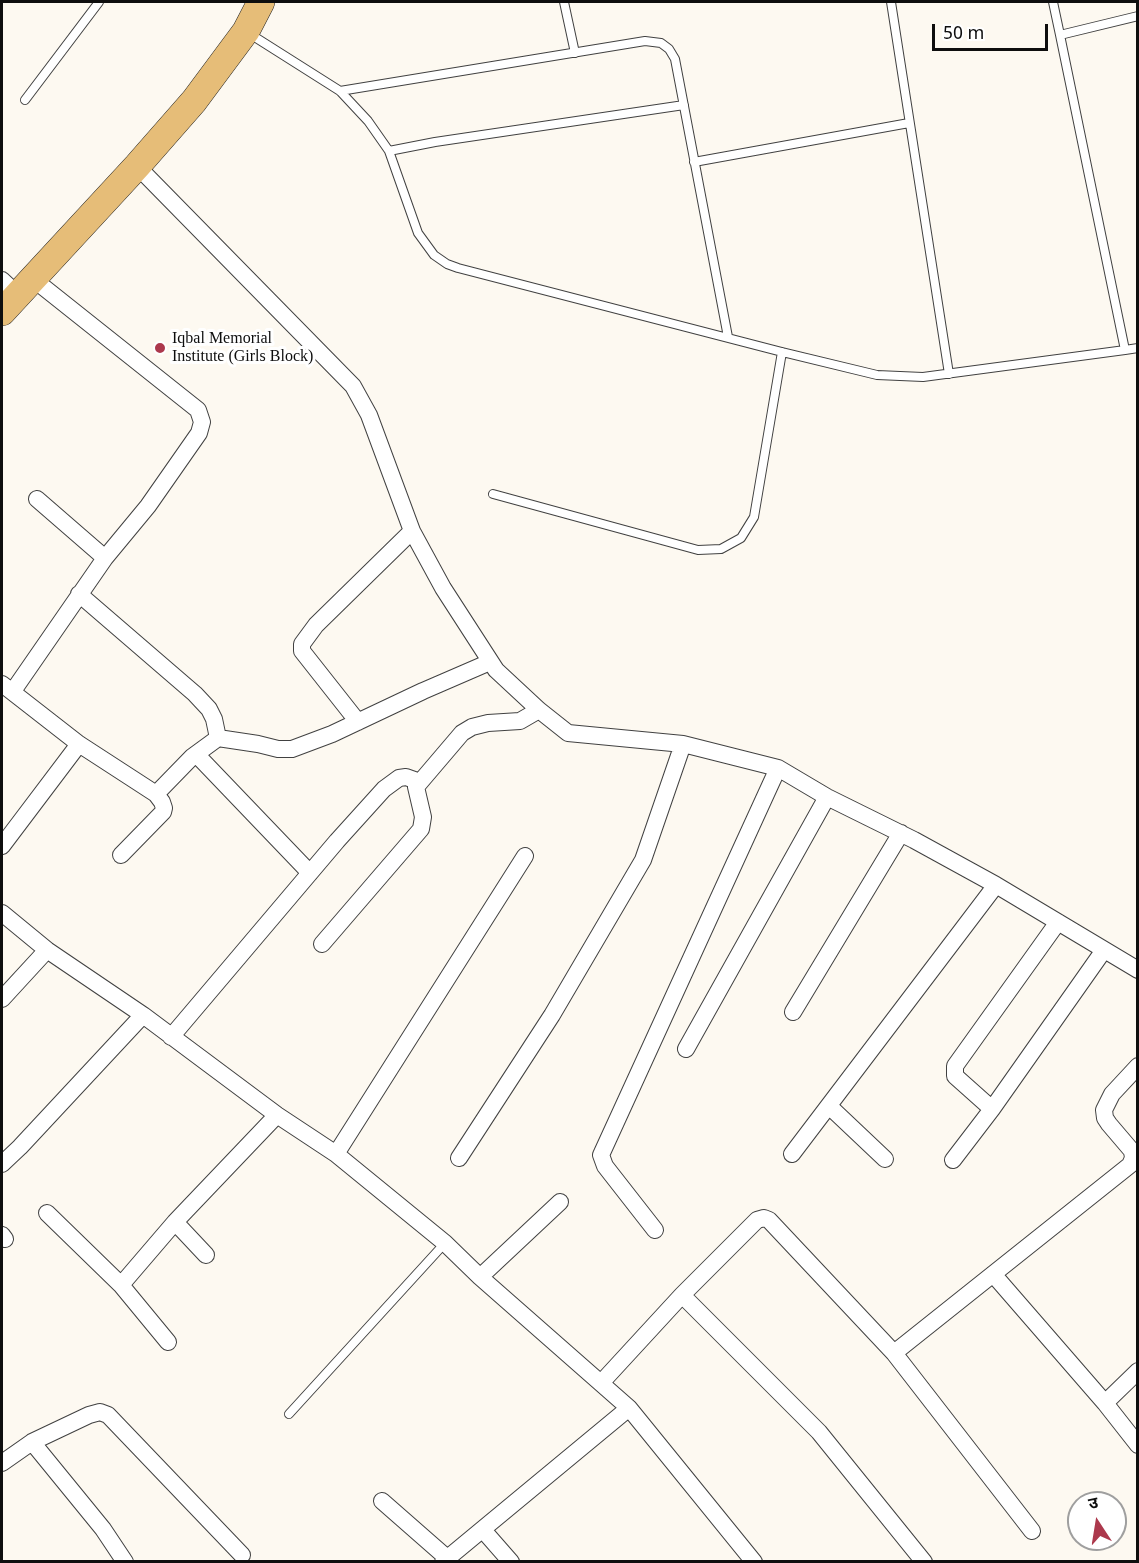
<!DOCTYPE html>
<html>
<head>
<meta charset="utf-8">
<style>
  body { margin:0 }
  #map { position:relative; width:1139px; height:1563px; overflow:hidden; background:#fdf9f1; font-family:Georgia,"Noto Sans Devanagari",serif }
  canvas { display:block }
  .frame { position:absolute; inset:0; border:3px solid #0e0e0e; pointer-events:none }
  .north { position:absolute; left:1067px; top:1491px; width:60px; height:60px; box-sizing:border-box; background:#fff; border:2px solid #9f9f9f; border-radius:50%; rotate:348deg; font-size:16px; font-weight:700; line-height:24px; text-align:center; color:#0e0e0e }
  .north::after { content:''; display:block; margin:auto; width:21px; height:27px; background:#ac384c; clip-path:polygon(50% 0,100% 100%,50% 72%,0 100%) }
  .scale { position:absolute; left:932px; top:24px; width:116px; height:27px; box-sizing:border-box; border:3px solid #0e0e0e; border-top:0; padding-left:8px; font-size:18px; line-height:21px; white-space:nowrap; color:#0e0e0e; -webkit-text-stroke:4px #fff; paint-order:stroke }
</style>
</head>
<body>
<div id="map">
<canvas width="1139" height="1563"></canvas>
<div class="frame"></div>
<div class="north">उ</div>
<div class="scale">50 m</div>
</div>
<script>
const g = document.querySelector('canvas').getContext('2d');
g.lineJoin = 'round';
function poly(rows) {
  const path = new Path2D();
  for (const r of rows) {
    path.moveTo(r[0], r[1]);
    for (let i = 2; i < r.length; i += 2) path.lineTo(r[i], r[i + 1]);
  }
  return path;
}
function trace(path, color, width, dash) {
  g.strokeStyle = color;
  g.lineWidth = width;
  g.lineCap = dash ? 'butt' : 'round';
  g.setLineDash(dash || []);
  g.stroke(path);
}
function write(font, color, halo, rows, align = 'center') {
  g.font = font + ' Georgia,serif';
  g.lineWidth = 6;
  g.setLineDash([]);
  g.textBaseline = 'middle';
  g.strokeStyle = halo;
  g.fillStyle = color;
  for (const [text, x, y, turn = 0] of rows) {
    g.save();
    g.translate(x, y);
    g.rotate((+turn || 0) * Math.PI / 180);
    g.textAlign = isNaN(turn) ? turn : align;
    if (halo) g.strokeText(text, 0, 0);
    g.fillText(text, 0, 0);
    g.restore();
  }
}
const service = poly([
  [564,2,575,53],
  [891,2,949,374],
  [1053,2,1060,35],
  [250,34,340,91,368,121,389,151,418,233,434,255,447,264,458,268,782,352,877,375,923,377,1125,350,1060,35,1138,16],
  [340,91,645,41,661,43,669,49,675,59,728,337],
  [25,100,99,2],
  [389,151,435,142,684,105],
  [694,162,909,123],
  [1125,350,1138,348],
  [493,494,698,550,721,549,741,538,754,517,782,352],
  [289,1414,445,1243]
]);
const minor = poly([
  [137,166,353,386,369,415,412,531,443,588,496,670,539,710,568,733,683,744,778,768,827,797,914,840,996,885,1138,970],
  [2,280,17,294],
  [37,499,105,558],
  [79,594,195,694,209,709,214,719,218,738],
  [2,684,79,744,156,794,162,802,164,808,163,812,121,855],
  [13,691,105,558,148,506,199,433,202,422,198,410,32,278],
  [358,722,302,651,302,644,316,625,412,531],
  [196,754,310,873],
  [156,794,192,757,218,738,258,744,278,749,292,749,332,734,423,691,490,662],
  [2,846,79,744],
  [2,913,47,950,143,1015,277,1115,336,1154,445,1243,480,1277,629,1408,754,1562],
  [322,944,421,829,423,817,416,787,462,733,472,727,488,723,520,721,539,710],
  [2,999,47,950],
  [793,1012,901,833],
  [171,1037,337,841,384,789,399,778,406,777,420,782],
  [686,1049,827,797],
  [829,1106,885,1159],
  [992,1109,955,1076,955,1066,1058,922],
  [336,1154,525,856],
  [792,1154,996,885],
  [459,1158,552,1015,643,860,683,744],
  [953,1160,992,1109,1104,950],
  [2,1164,20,1147,143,1015],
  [47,1213,121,1285],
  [175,1222,206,1255],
  [655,1230,605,1166,601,1155,778,768],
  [2,1235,5,1239],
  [993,1274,1105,1403,1138,1445],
  [480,1277,560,1202],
  [682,1295,819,1432,924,1562],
  [168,1342,121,1285,175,1222,277,1115],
  [894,1353,1130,1165,1133,1158,1132,1151,1109,1124,1105,1118,1104,1110,1112,1094,1138,1066],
  [601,1383,682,1295,757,1220,764,1218,769,1220,894,1353,1032,1531],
  [1105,1403,1138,1371],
  [32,1442,103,1529,125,1562],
  [2,1463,32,1442,89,1415,100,1412,108,1415,242,1555],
  [382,1501,447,1558],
  [483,1530,511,1562],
  [443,1562,629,1408]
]);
const primary = poly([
  [2,312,137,166,194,101,246,31,261,2]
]);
trace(service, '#414141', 10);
trace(minor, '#414141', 18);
trace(primary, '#1f1f1f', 28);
trace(service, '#fff', 8);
trace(minor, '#fff', 16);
trace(primary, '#e6bd78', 27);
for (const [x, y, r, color] of [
  [160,348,6,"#ac384c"]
]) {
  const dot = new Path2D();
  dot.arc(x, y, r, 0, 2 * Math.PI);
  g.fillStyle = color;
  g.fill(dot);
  trace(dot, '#fff', 2);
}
write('16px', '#0e0e0e', '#fff', [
  ["Iqbal Memorial",172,339],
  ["Institute (Girls Block)",172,357]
], 'left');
</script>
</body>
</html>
